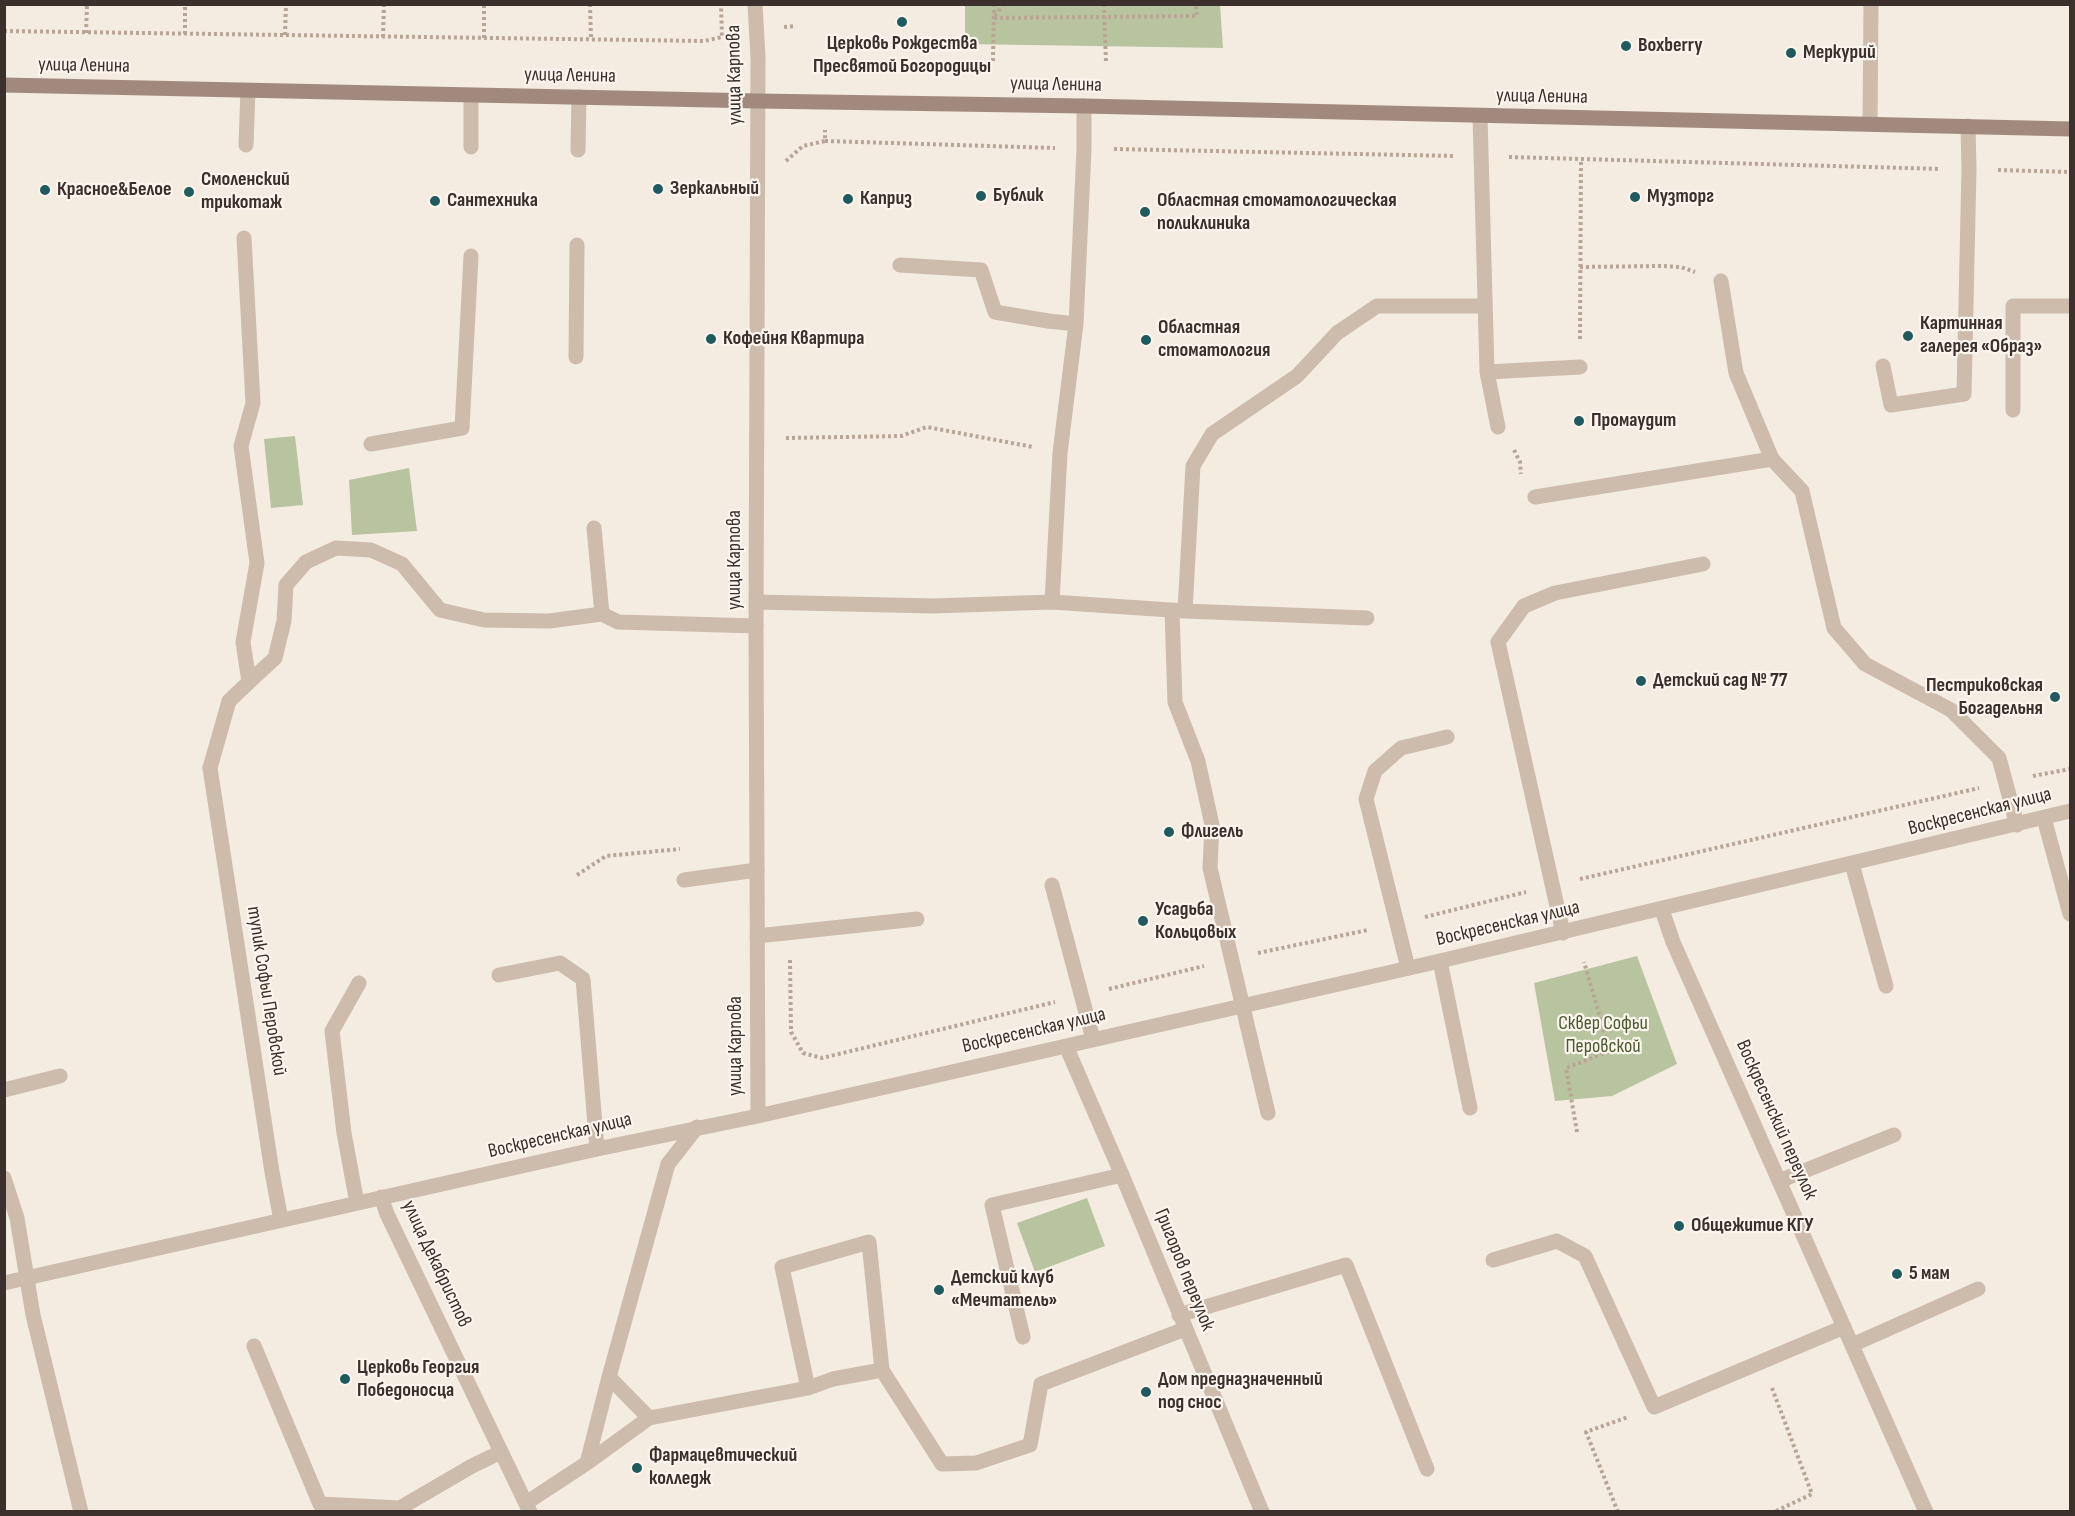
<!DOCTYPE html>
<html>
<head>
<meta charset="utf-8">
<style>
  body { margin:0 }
  #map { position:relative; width:2075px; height:1516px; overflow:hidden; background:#f4ebe1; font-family:"Sofia Sans Condensed",sans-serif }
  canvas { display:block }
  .frame { position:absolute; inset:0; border:6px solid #3b302b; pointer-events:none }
</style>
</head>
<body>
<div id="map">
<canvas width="2075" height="1516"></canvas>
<div class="frame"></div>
</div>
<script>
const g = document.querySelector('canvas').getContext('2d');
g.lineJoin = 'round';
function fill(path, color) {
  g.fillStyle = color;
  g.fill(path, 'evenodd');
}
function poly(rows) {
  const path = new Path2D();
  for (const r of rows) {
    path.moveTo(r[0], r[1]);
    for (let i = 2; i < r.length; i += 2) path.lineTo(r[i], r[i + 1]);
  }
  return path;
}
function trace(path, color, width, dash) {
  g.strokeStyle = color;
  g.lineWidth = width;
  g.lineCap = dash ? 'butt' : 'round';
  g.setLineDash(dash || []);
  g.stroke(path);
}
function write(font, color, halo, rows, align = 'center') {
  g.font = font + ' "Sofia Sans Condensed",sans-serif';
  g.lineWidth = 4.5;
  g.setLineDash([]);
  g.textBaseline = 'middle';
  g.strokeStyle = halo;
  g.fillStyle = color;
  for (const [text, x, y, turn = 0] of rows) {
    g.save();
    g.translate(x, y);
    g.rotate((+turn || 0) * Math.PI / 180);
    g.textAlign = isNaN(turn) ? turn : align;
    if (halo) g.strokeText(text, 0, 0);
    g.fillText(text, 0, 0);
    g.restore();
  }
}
fill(poly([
  [965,5,1220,5,1223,48,965,44],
  [295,436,303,505,271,508,264,439],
  [409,468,417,531,352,535,349,480],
  [1637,956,1677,1064,1612,1096,1555,1101,1534,983],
  [1087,1198,1105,1246,1035,1272,1017,1223]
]), '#b8c4a0');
trace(poly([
  [590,4,591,39],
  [1104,4,1106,62],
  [995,16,1003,4],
  [994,18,1197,16,1196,4],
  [784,27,796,26],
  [4,31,704,41,722,37,721,4],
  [86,33,87,4],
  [185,34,185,4],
  [285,35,286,4],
  [383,37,384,4],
  [484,38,484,4],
  [993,61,994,4],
  [826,75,827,59],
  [825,141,1055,148],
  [1114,149,1454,156],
  [1509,157,1940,169],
  [786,161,803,146,825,141,825,130],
  [1998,170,2070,172],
  [1580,267,1662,266,1681,267,1695,272],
  [1580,339,1581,159],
  [786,438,901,436,927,427,1033,447],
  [1514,450,1520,462,1521,474],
  [2033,776,2070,769],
  [577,875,606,856,680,849],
  [1580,879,1979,788],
  [1425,917,1526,892],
  [1258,953,1368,930],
  [790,960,791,1032,803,1053,822,1058,1055,1002],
  [1109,989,1204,966],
  [1577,1132,1566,1068,1610,1051,1584,962],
  [1772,1388,1812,1494,1774,1512],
  [1618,1512,1586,1432,1628,1417]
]), '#b9a596', 4, [3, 3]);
trace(poly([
  [471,96,471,147],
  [1480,116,1487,372,1498,427],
  [1870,124,1871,4],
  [246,145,248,91],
  [578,150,579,97],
  [900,265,981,270,995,312,1048,321,1076,324],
  [1721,281,1736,373,1772,459,1802,491,1834,628,1865,664,1951,710,1999,758,2017,825],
  [576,357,577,245],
  [1883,366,1891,405,1964,394,1969,169,1968,126],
  [1487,372,1580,367],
  [2013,410,2013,306,2070,306],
  [371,444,462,428,471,256],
  [1535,497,1772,459],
  [594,528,602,614,618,622,756,626],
  [757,602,933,606,1052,602,1185,611,1193,466,1212,434,1297,376,1337,333,1377,306,1485,306],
  [1052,602,1060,453,1076,324,1084,149,1084,106],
  [1172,611,1175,702,1198,761,1212,825,1210,868,1268,1113],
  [1185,611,1367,618],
  [249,682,275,658,284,621,286,585,306,562,336,548,371,550,402,564,440,610,484,620,549,621,602,614],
  [210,768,229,701,249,682,243,642,257,563,241,446,253,403,244,238],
  [2044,818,2070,914],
  [1852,864,1886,986],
  [684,880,757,870],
  [1052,885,1093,1039],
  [1563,933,1498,642,1524,606,1555,593,1703,564],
  [757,936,917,919],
  [1440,961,1470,1108],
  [1408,968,1366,799,1375,771,1401,748,1447,737],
  [499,975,560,963,583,979,597,1149],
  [4,1090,60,1076],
  [697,1127,668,1164,609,1377,649,1418,808,1388,833,1379,882,1370,869,1242,782,1267,808,1388],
  [4,1178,17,1218,33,1315,81,1512],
  [1779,1181,1894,1135],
  [357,1203,344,1133,332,1031,359,983],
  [1493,1260,1557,1241,1585,1256,1654,1407,1844,1327],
  [1179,1315,1346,1265,1427,1469],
  [1023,1337,992,1205,1122,1175],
  [1852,1345,1978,1289],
  [254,1346,320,1504,400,1508,472,1466,501,1452],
  [882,1370,942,1464,976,1463,1030,1445,1041,1384,1185,1329],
  [587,1463,649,1418],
  [526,1503,587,1463,609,1377]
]), '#cdbbac', 15);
trace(poly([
  [755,4,758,57,756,626,758,1116],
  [210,768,272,1172,281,1220],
  [1662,910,1673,942,1926,1512],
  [1066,1046,1122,1175,1262,1512],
  [381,1197,387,1214,530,1512],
  [4,1283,597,1149,758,1116,1440,961,2070,811]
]), '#cdbbac', 15);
trace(poly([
  [4,85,758,101,1084,106,2070,129]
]), '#a18a7d', 15);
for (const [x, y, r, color] of [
  [902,22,6,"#1f5a5e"],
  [1626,46,6,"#1f5a5e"],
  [1791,53,6,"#1f5a5e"],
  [658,189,6,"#1f5a5e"],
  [45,190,6,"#1f5a5e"],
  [189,192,6,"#1f5a5e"],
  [981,196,6,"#1f5a5e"],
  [1635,197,6,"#1f5a5e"],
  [848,199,6,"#1f5a5e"],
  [435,201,6,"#1f5a5e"],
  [1145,212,6,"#1f5a5e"],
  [1908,336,6,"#1f5a5e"],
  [711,339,6,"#1f5a5e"],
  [1146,340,6,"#1f5a5e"],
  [1579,421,6,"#1f5a5e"],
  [1641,681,6,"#1f5a5e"],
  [2055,697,6,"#1f5a5e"],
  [1169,832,6,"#1f5a5e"],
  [1143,921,6,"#1f5a5e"],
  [1679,1226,6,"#1f5a5e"],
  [1897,1274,6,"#1f5a5e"],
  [939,1290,6,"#1f5a5e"],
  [345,1379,6,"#1f5a5e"],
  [1146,1392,6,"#1f5a5e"],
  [637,1468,6,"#1f5a5e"]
]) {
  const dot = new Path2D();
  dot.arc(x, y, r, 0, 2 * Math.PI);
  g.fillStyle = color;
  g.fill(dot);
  trace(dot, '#fbf5ee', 2);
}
write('bold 20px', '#3b302b', '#fbf5ee', [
  ["Церковь Рождества",902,44,"center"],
  ["Пресвятой Богородицы",902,67,"center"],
  ["Boxberry",1638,46],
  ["Меркурий",1803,53],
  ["Смоленский",201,180],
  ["трикотаж",201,203],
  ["Зеркальный",670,189],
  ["Красное&Белое",57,190],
  ["Бублик",993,196],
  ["Музторг",1647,197],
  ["Каприз",860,199],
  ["Сантехника",447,201],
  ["Областная стоматологическая",1157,201],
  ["поликлиника",1157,224],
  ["Картинная",1920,324],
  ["галерея «Образ»",1920,347],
  ["Областная",1158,328],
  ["стоматология",1158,351],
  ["Кофейня Квартира",723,339],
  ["Промаудит",1591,421],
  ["Детский сад № 77",1653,681],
  ["Пестриковская",2043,686,"right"],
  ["Богадельня",2043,709,"right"],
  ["Флигель",1181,832],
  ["Усадьба",1155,910],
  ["Кольцовых",1155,933],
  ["Общежитие КГУ",1691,1226],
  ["5 мам",1909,1274],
  ["Детский клуб",951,1278],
  ["«Мечтатель»",951,1301],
  ["Церковь Георгия",357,1368],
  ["Победоносца",357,1391],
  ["Дом предназначенный",1158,1380],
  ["под снос",1158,1403],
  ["Фармацевтический",649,1456],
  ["колледж",649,1479]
], 'left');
write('20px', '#3b302b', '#fbf5ee', [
  ["улица Ленина",84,66,1],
  ["улица Карпова",735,75,-91],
  ["улица Ленина",570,76,1],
  ["улица Ленина",1056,85,1],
  ["улица Ленина",1542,97,1],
  ["улица Карпова",735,560,-90],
  ["Воскресенская улица",1980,812,-14],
  ["Воскресенская улица",1508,924,-13],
  ["тупик Софьи Перовской",266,991,81],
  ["Воскресенская улица",1034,1031,-13],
  ["улица Карпова",736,1046,-90],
  ["Воскресенский переулок",1776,1120,66],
  ["Воскресенская улица",560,1136,-13],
  ["улица Декабристов",436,1264,65],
  ["Григоров переулок",1184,1270,68]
]);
write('20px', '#4a5a2e', '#fbf5ee', [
  ["Сквер Софьи",1603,1024],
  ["Перовской",1603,1047]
]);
</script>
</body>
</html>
